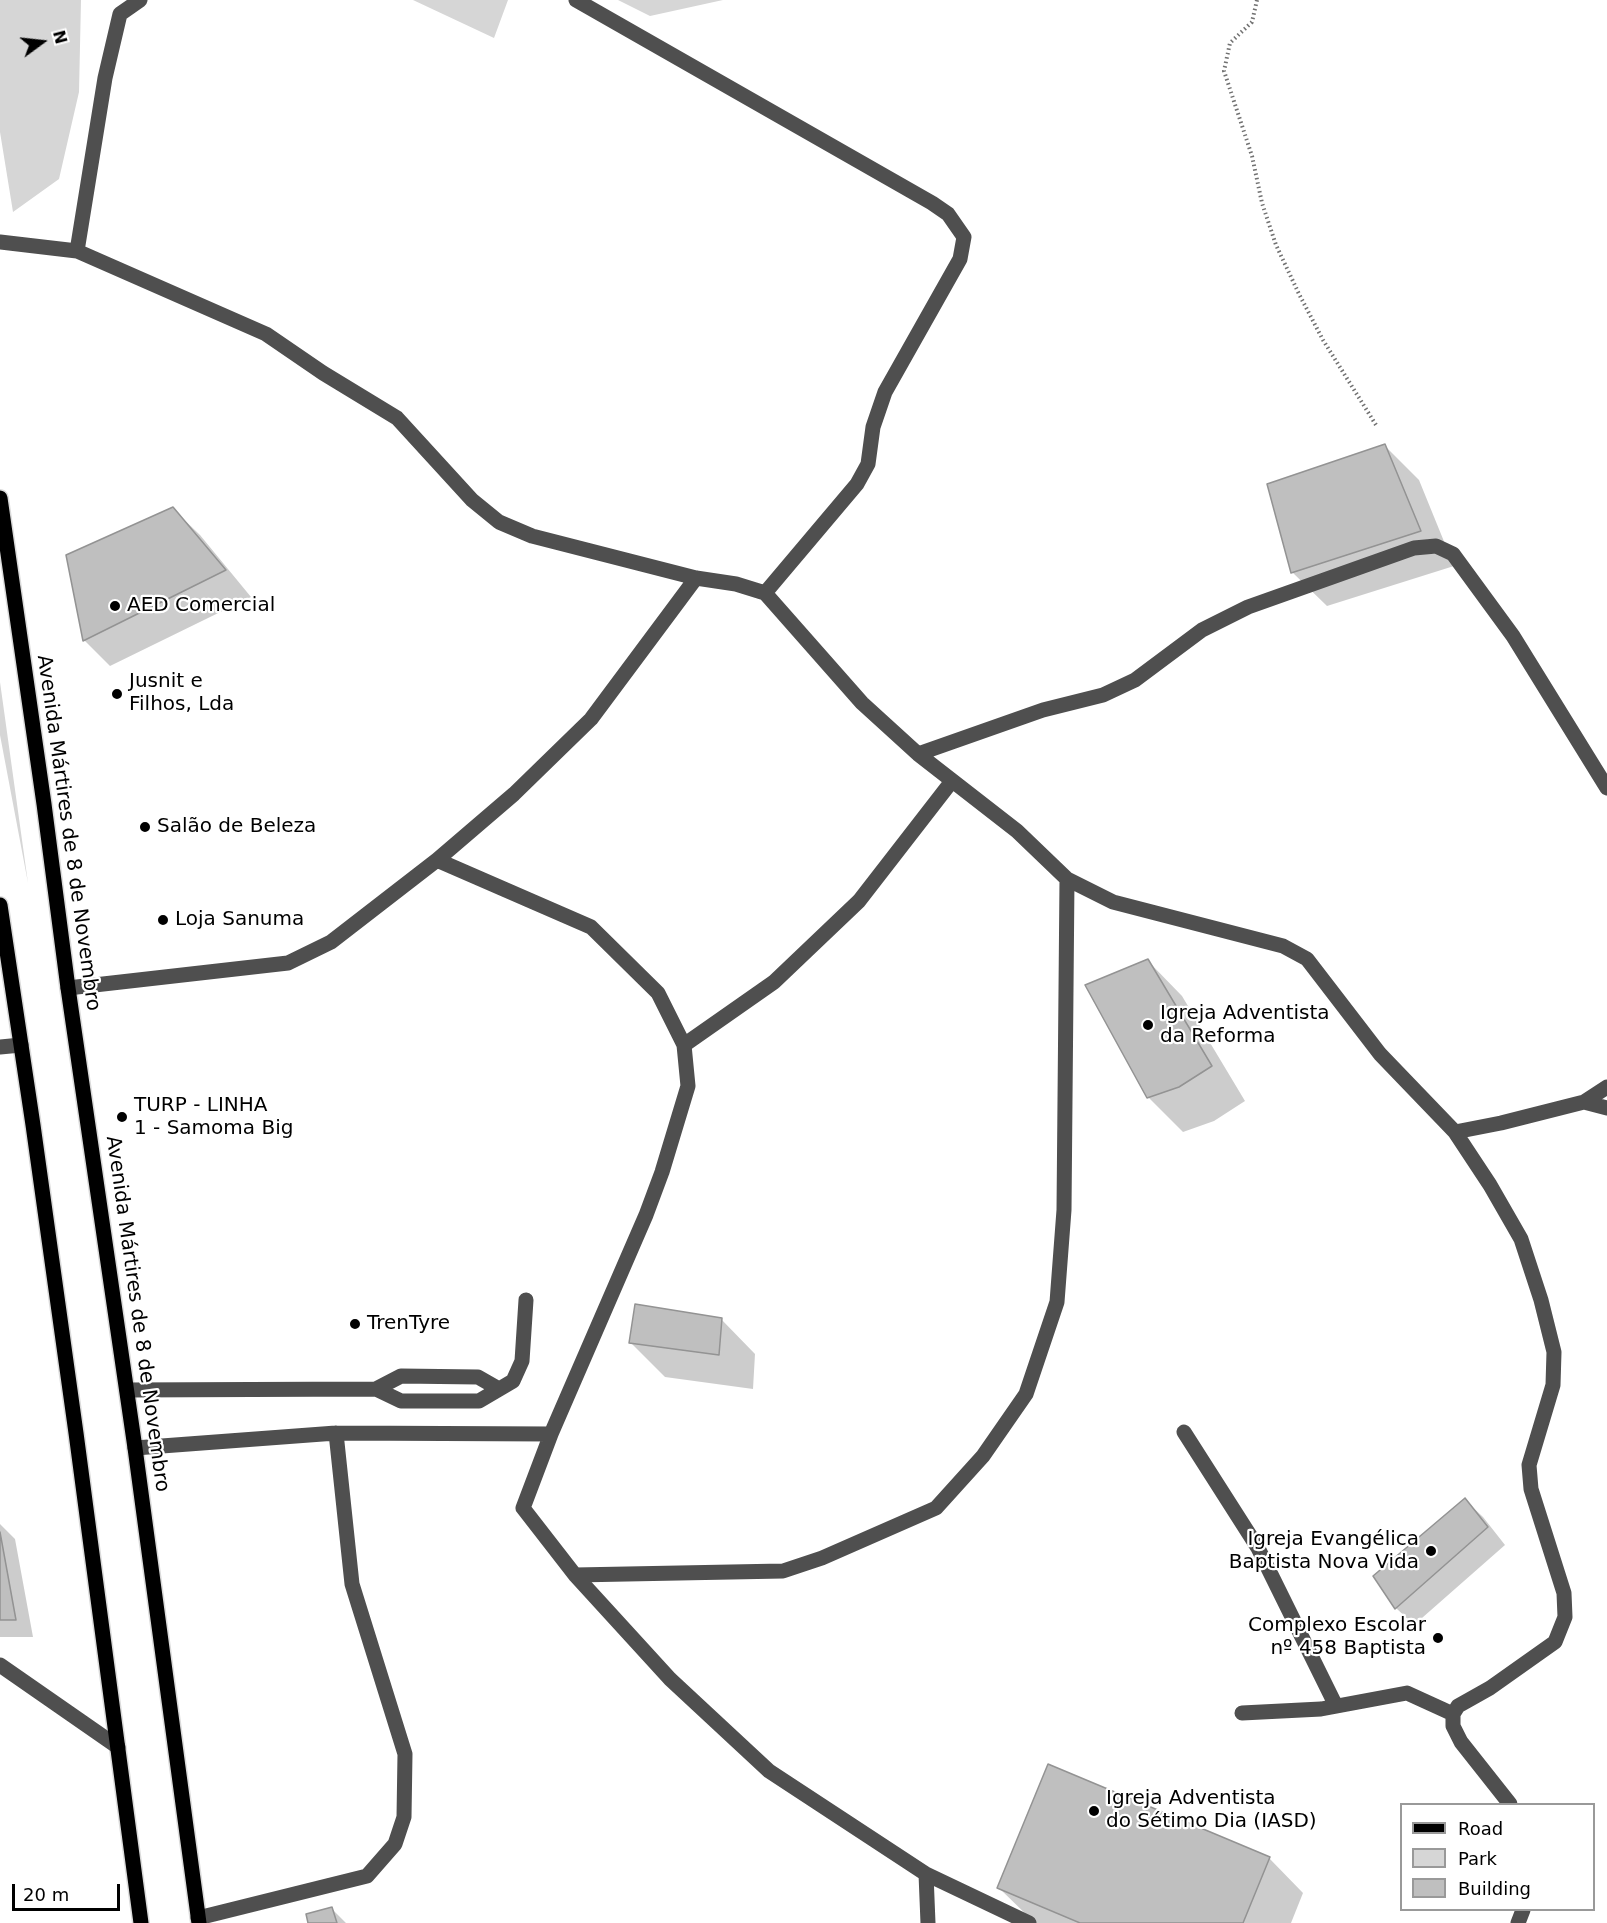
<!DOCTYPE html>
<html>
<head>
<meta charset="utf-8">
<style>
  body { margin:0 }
  #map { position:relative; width:1607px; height:1923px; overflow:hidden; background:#fff; font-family:"DejaVu Sans",sans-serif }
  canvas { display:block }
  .legend { position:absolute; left:1400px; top:1803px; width:195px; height:108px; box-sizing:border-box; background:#fff; border:2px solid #999; margin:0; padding:8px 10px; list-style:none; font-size:18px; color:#000 }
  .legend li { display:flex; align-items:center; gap:12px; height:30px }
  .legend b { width:30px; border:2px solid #999 }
  .north { position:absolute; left:12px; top:12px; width:60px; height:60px; -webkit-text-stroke:4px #fff; paint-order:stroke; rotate:75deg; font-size:16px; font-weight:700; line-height:24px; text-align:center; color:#000 }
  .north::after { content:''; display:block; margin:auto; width:21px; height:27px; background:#000; clip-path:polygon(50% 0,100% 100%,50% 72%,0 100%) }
  .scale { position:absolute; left:12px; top:1884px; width:108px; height:27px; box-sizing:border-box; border:3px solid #000; border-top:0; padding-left:8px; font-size:18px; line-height:21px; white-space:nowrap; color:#000; -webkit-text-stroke:4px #fff; paint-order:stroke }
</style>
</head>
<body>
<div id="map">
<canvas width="1607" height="1923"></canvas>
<ul class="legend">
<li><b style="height:8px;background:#000"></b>Road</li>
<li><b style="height:16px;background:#d6d6d6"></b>Park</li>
<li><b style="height:16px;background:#bfbfbf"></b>Building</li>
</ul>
<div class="north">N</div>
<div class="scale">20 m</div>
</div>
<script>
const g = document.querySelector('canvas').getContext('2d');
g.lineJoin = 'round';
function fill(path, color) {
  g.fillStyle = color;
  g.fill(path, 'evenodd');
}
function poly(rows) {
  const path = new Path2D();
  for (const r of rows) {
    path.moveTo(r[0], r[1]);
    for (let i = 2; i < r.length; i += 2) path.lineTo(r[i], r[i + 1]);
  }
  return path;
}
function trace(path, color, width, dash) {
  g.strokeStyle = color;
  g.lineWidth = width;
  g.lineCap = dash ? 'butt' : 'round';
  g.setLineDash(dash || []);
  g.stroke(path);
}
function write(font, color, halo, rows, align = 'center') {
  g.font = font + ' "DejaVu Sans",sans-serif';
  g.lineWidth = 4.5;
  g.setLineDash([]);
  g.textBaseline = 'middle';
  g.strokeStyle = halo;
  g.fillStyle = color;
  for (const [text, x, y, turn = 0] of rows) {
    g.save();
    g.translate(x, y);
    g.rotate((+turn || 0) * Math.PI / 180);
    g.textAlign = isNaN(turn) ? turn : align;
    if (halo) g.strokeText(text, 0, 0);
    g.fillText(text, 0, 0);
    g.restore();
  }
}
fill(poly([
  [0,0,81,0,79,92,59,179,13,212,0,132],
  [413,0,508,0,494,38],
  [618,0,723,0,650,16],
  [0,682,28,883,0,735]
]), '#d6d6d6');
fill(poly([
  [1384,445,1419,480,1454,566,1327,606,1292,572],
  [173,509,200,535,251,597,110,666,84,640],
  [1148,961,1182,996,1245,1101,1214,1121,1183,1132,1148,1097],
  [721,1319,755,1354,753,1389,665,1377,630,1342],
  [1465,1500,1483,1517,1505,1545,1414,1625,1396,1608,1375,1576],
  [0,1524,15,1539,33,1637,0,1637],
  [1269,1858,1303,1893,1291,1923,1035,1923,999,1888],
  [332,1909,346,1923,309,1923]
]), '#0003');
const building = poly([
  [1385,444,1421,531,1291,573,1267,484,1385,444],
  [173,507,226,570,83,641,66,555,173,507],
  [1148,959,1212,1066,1179,1087,1147,1098,1085,985,1148,959],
  [635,1304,722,1318,719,1355,629,1343,635,1304],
  [1465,1498,1488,1527,1395,1609,1373,1576,1465,1498],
  [0,1532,16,1620,0,1620,0,1532],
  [1048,1764,1270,1857,1243,1923,1080,1923,997,1888,1048,1764],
  [332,1907,337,1923,308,1923,306,1914,332,1907]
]);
fill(building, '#bfbfbf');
trace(building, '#939393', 1.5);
const major = poly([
  [0,498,44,804,68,988,135,1448,199,1923],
  [0,905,33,1125,76,1433,141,1923]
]);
trace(major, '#dbdbdb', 18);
trace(poly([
  [1257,0,1252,22,1230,43,1224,71,1252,156,1262,203,1276,245,1299,294,1323,340,1376,425]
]), '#717171', 4, [1.5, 3]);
trace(poly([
  [576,0,932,203,948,214,964,237,960,259,885,392,873,427,868,464,857,484,765,593],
  [0,242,77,251,266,334,323,373,397,418,472,500,499,522,532,536,696,578,736,584,765,593,862,703,918,754,1017,831,1067,879,1113,902,1283,946,1307,959,1380,1054,1455,1132,1501,1123,1584,1102,1607,1087],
  [77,251,105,78,120,14,140,0],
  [918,754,1043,710,1103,695,1135,680,1202,630,1248,607,1414,548,1436,546,1453,554,1513,636,1607,788],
  [437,860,591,927,658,993,684,1045,688,1086,662,1172,646,1215,551,1434],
  [68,988,288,963,331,942,437,860,514,794,591,719,696,578],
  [684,1045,774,982,859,901,952,781],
  [0,1047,21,1045],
  [1584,1102,1607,1108],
  [1455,1132,1490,1185,1521,1239,1541,1300,1554,1352,1553,1385,1529,1465,1531,1489,1564,1593,1565,1617,1555,1642,1490,1688,1458,1706,1453,1714,1453,1726,1461,1742,1510,1804],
  [376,1389,401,1376,478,1377,499,1389],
  [127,1390,376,1389,401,1401,479,1401,513,1381,522,1361,526,1300],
  [1184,1432,1258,1548,1336,1706],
  [135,1448,336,1433,551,1434,523,1508,575,1575,670,1679,769,1771,926,1874,1029,1923],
  [575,1575,783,1571,822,1558,936,1508,983,1456,1026,1394,1057,1302,1064,1210,1067,879],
  [0,1665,118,1747],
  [1242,1713,1321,1709,1407,1693,1453,1714],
  [926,1874,928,1923],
  [198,1918,367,1876,395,1844,404,1817,405,1754,352,1584,336,1433],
  [1518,1923,1523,1910]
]), '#4f4f4f', 15);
trace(major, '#000', 15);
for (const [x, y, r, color] of [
  [115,606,6,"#000"],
  [117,694,6,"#000"],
  [145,827,6,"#000"],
  [163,920,6,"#000"],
  [1148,1025,6,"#000"],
  [122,1117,6,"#000"],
  [355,1324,6,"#000"],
  [1431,1551,6,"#000"],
  [1438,1638,6,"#000"],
  [1094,1811,6,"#000"]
]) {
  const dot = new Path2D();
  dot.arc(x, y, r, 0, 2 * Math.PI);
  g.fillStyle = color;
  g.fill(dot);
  trace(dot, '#fff', 2);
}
write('20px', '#000', '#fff', [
  ["AED Comercial",127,606],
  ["Jusnit e",129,682],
  ["Filhos, Lda",129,705],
  ["Salão de Beleza",157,827],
  ["Loja Sanuma",175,920],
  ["Igreja Adventista",1160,1014],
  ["da Reforma",1160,1037],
  ["TURP - LINHA",134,1106],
  ["1 - Samoma Big",134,1129],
  ["TrenTyre",367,1324],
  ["Igreja Evangélica",1419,1540,"right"],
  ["Baptista Nova Vida",1419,1563,"right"],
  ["Complexo Escolar",1426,1626,"right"],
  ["nº 458 Baptista",1426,1649,"right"],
  ["Igreja Adventista",1106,1799],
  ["do Sétimo Dia (IASD)",1106,1822]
], 'left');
write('20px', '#000', '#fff', [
  ["Avenida Mártires de 8 de Novembro",68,833,82],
  ["Avenida Mártires de 8 de Novembro",137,1314,82]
]);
</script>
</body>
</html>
